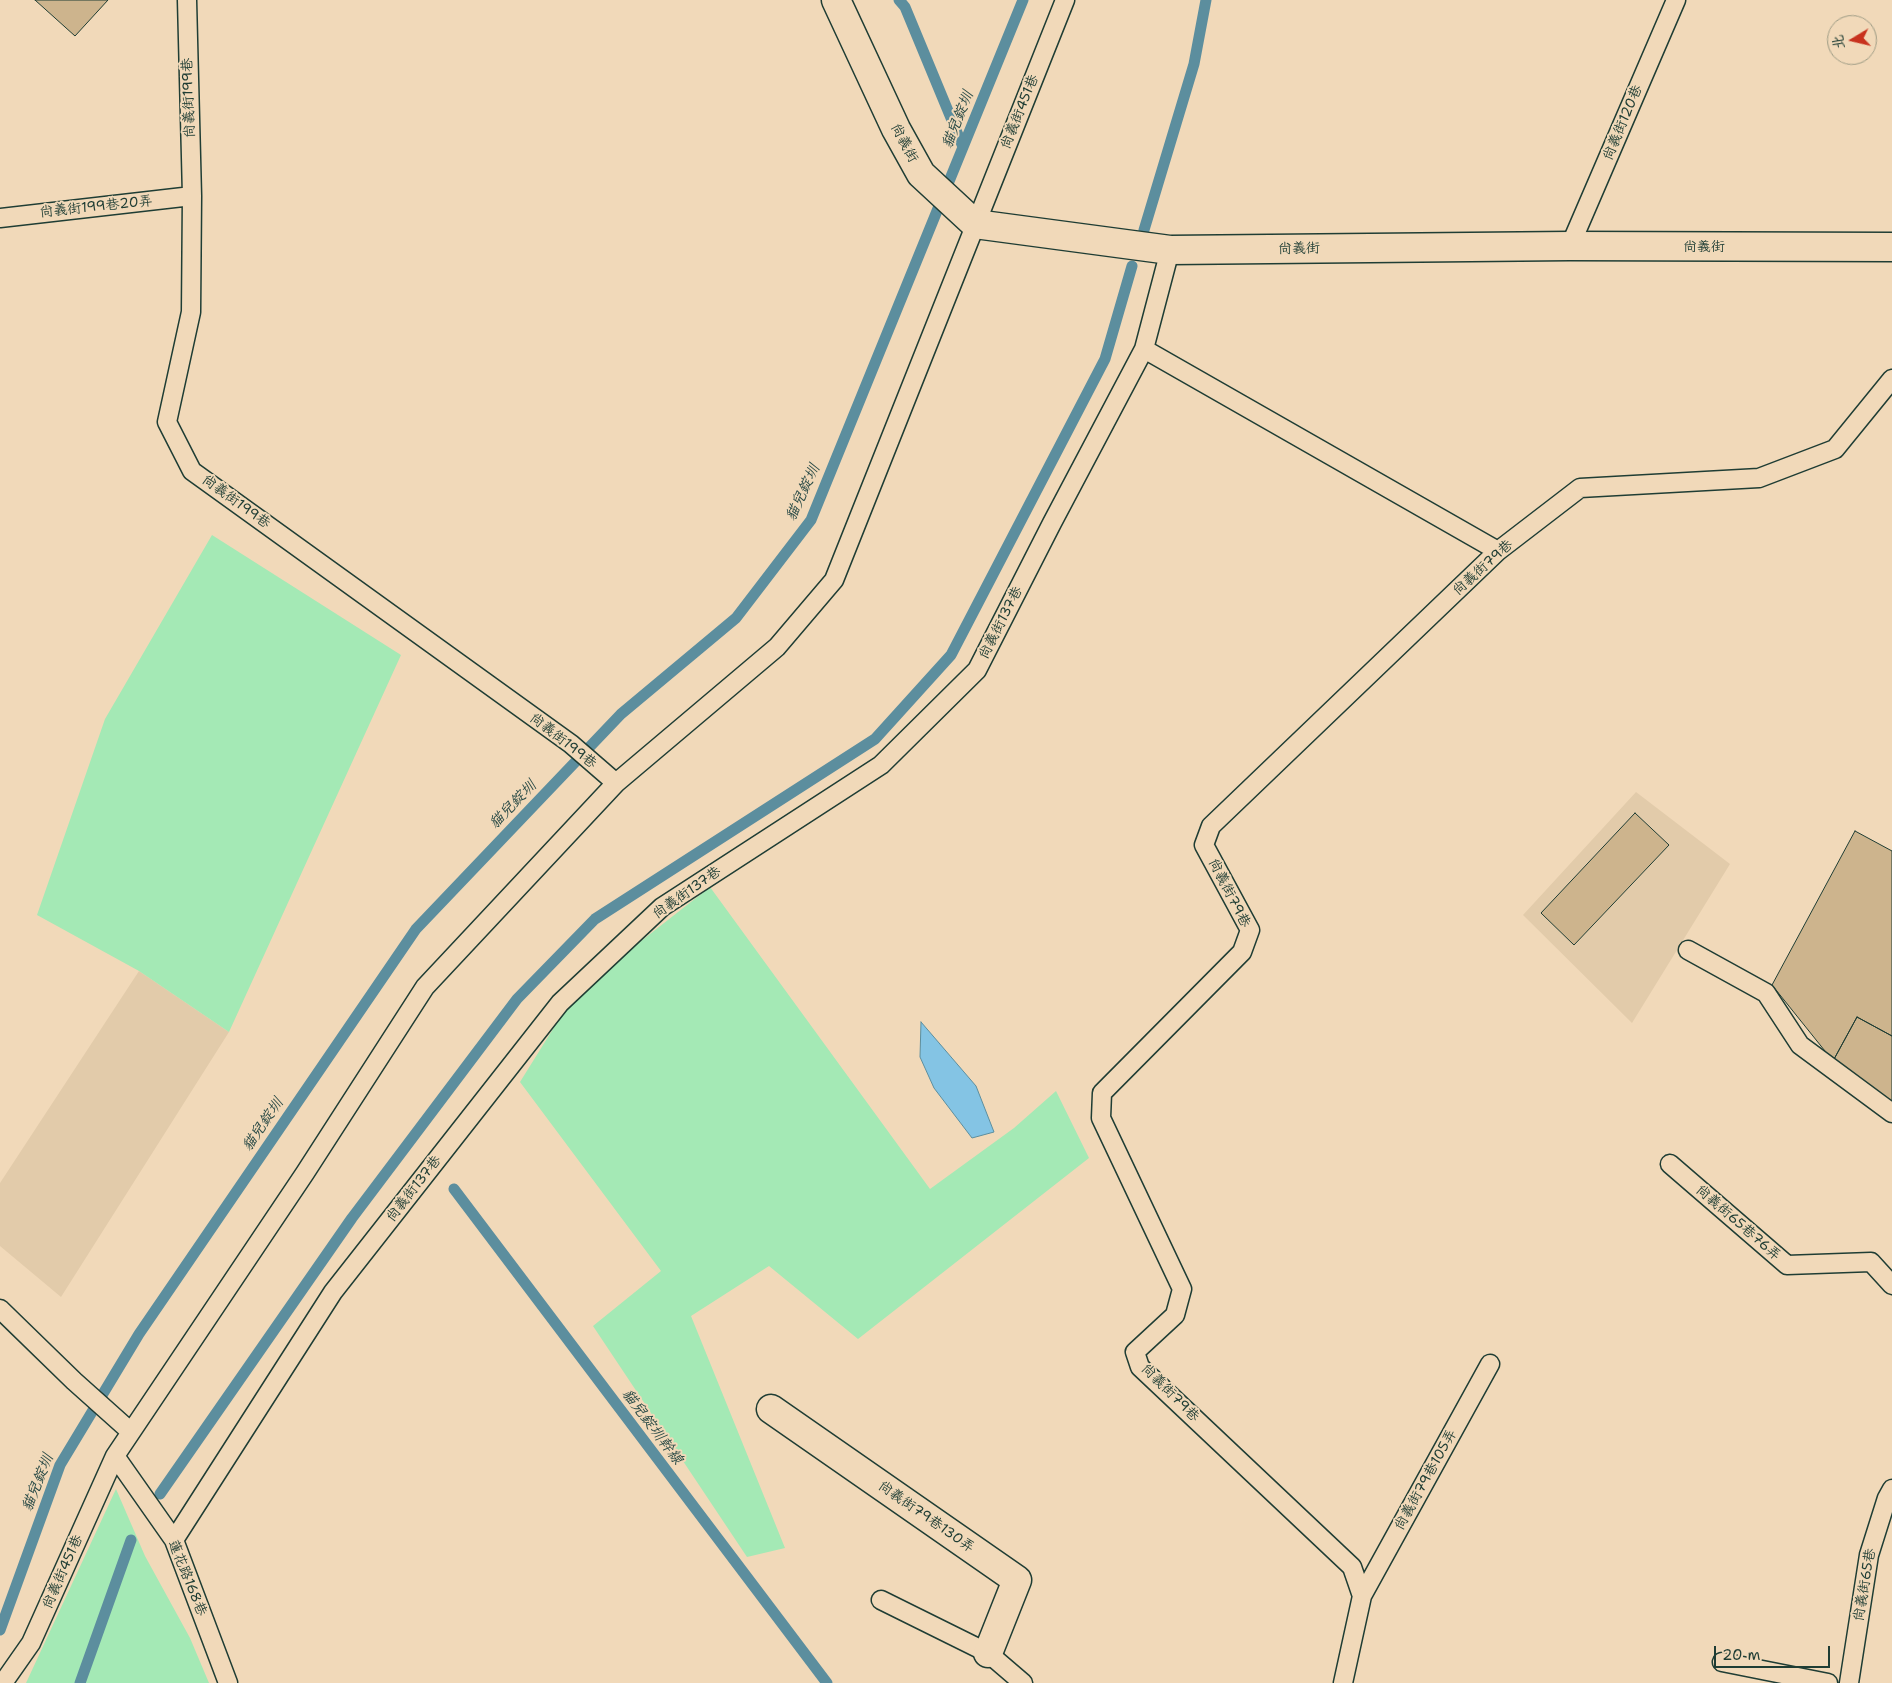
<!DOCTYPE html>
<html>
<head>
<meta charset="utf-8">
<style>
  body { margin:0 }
  #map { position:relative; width:1892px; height:1683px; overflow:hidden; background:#f1d9b9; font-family:"Shantell Sans","LXGW WenKai TC",sans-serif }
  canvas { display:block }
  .north { position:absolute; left:1827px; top:15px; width:50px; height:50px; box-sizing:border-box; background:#f1d9b9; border:1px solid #9d9b84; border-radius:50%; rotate:261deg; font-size:14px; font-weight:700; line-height:20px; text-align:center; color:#1f3d34 }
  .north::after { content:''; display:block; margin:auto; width:18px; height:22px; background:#c8321e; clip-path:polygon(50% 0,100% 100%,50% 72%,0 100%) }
  .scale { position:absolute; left:1714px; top:1646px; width:116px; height:22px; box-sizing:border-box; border:2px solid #1f3d34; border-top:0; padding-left:6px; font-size:15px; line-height:18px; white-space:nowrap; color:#1f3d34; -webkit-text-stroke:4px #f1d9b9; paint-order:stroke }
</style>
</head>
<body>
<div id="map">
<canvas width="1892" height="1683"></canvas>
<div class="north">北</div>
<div class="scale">20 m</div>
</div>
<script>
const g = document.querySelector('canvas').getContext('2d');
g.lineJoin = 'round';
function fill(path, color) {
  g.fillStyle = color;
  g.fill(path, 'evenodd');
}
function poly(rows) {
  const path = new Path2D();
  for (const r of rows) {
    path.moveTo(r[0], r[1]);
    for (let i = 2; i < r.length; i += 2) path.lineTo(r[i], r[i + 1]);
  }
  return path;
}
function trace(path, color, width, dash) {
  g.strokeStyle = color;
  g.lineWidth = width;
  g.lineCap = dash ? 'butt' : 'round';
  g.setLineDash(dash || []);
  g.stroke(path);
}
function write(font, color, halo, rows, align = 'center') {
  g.font = font + ' "Shantell Sans","LXGW WenKai TC",sans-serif';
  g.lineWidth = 4;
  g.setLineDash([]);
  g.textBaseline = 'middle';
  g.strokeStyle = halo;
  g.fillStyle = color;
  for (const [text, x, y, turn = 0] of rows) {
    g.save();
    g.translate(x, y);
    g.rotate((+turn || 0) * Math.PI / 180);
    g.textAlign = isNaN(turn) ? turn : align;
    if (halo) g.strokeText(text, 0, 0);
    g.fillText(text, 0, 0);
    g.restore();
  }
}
fill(poly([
  [1636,792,1730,864,1632,1023,1523,915],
  [139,971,229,1032,61,1297,0,1246,0,1183]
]), '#e2cbaa');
fill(poly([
  [212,535,401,655,229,1032,139,971,37,915,105,719],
  [710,887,930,1189,1014,1128,1056,1091,1089,1158,858,1339,769,1266,691,1316,785,1548,747,1557,593,1326,661,1271,520,1082,576,992],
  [116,1489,145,1556,190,1638,209,1683,26,1683]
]), '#a4e9b5');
const water = poly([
  [921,1022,976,1086,994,1132,972,1138,934,1088,920,1057,921,1022]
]);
fill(water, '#84c4e4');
trace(water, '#5c8e9e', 1);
trace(poly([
  [899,0,905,7,963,147],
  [1144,230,1194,64,1206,0],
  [454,1189,827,1683],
  [160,1494,352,1218,517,999,595,919,875,739,951,655,1105,359,1132,266],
  [0,1630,60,1465,139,1334,416,929,621,714,736,618,811,520,1023,0],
  [80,1683,131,1540]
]), '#5c8e9e', 11);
const building = poly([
  [35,0,108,0,75,36,35,0],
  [1635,813,1669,845,1574,945,1541,913,1635,813],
  [1855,831,1892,851,1892,1036,1857,1017,1833,1061,1772,985,1855,831],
  [1857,1017,1892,1036,1892,1102,1833,1061,1857,1017]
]);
fill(building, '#cdb48d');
trace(building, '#1f3d34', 1);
const service = poly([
  [187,0,192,196,191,312,167,422,192,471,571,744,616,783],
  [0,218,192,196],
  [1570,246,1676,0],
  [1144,349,1498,551],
  [1688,950,1766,993,1800,1045,1892,1113],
  [1670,1164,1787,1265,1871,1262,1892,1285],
  [0,1309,74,1381,131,1432],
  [115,1456,174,1540,228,1683],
  [174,1540,333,1292,560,1003,662,907,881,765,977,670,1052,523,1144,349,1170,250],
  [1362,1596,1490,1364],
  [881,1600,988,1653,1023,1683],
  [1722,1662,1828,1683],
  [3,1683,31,1643,115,1456,305,1173,425,987,616,783,777,647,834,580,1065,0],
  [1343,1683,1362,1596,1352,1567,1140,1367,1135,1352,1175,1315,1182,1289,1101,1118,1102,1093,1242,952,1250,930,1204,845,1211,826,1498,551,1580,488,1759,478,1835,449,1892,379],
  [1849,1683,1869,1555,1887,1498,1892,1489]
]);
const minor = poly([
  [836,0,896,129,921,174,975,224,1170,250,1570,246,1892,247],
  [771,1409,1017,1580,988,1653]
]);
trace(service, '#1f3d34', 21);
trace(minor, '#1f3d34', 31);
trace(service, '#f1d9b9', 18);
trace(minor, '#f1d9b9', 28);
write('14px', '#1f3d34', '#f1d9b9', [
  ["尚義街199巷",189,98,-92],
  ["尚義街451巷",1020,112,-68],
  ["尚義街120巷",1623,123,-67],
  ["尚義街",904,143,62],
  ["尚義街199巷20弄",96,207,-6],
  ["尚義街",1704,247],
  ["尚義街",1299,249,-1],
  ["尚義街199巷",236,502,36],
  ["尚義街79巷",1483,568,-42],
  ["尚義街137巷",1001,623,-63],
  ["尚義街199巷",563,741,38],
  ["尚義街137巷",687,893,-35],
  ["尚義街79巷",1229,893,63],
  ["尚義街137巷",414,1189,-52],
  ["尚義街65巷76弄",1738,1223,41],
  ["尚義街79巷",1170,1393,45],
  ["尚義街79巷105弄",1426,1480,-61],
  ["尚義街79巷130弄",926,1517,35],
  ["尚義街451巷",63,1572,-66],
  ["蓮花路168巷",187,1578,68],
  ["尚義街65巷",1865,1585,-80]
]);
write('italic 15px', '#294a46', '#f1d9b9', [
  ["貓兒錠圳",958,120,-68],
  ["貓兒錠圳",803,493,-65],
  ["貓兒錠圳",513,805,-46],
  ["貓兒錠圳",263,1125,-56],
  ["貓兒錠圳幹線",652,1427,53],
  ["貓兒錠圳",38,1483,-68]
]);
</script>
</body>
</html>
